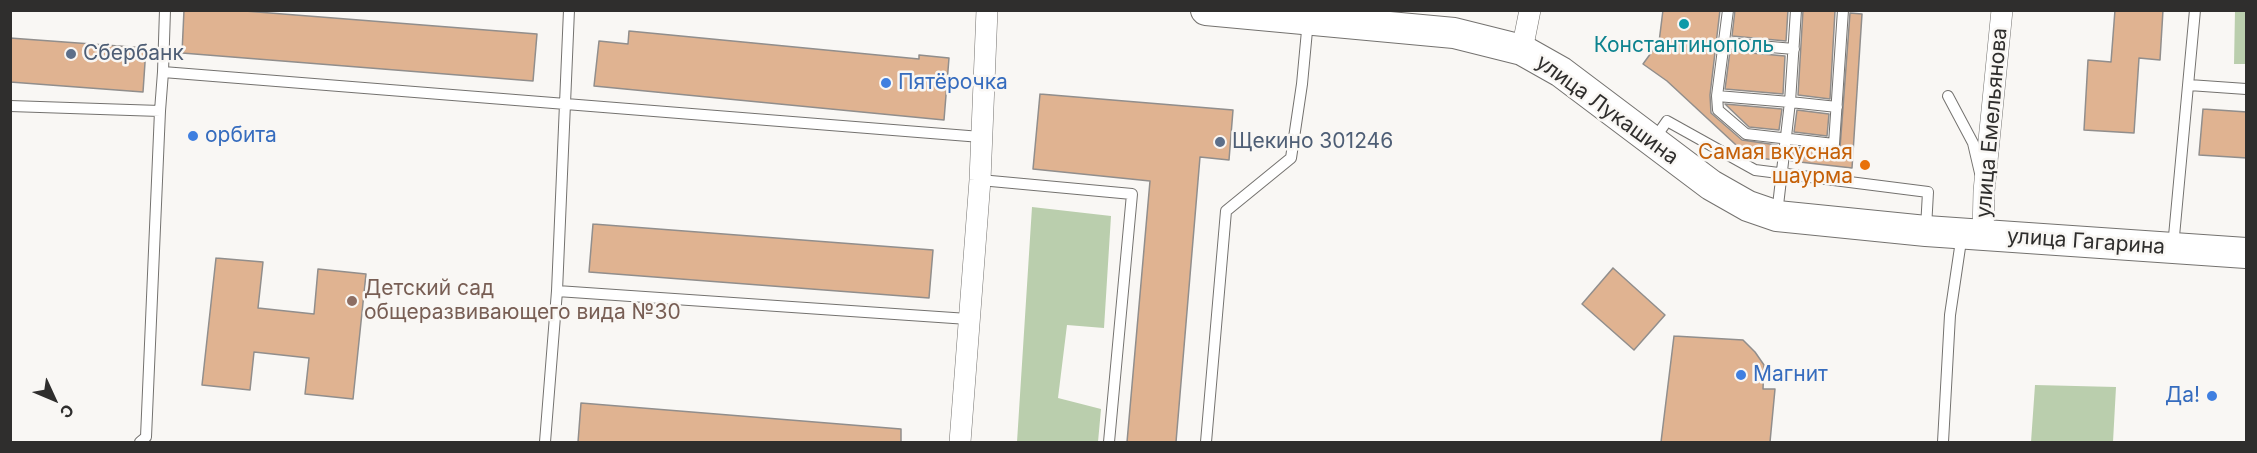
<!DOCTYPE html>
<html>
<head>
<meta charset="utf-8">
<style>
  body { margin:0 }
  #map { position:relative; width:2257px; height:453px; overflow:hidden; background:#f9f7f4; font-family:Inter,sans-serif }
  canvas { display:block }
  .frame { position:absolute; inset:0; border:12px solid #2f2e2d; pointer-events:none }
  .north { position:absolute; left:24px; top:369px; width:60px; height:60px; -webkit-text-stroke:4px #f9f7f4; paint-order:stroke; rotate:134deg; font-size:16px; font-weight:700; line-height:24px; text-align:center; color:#2f2e2d }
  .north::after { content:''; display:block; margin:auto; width:21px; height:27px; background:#2f2e2d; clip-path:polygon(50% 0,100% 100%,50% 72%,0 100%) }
</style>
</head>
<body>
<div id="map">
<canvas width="2257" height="453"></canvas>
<div class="frame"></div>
<div class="north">С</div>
</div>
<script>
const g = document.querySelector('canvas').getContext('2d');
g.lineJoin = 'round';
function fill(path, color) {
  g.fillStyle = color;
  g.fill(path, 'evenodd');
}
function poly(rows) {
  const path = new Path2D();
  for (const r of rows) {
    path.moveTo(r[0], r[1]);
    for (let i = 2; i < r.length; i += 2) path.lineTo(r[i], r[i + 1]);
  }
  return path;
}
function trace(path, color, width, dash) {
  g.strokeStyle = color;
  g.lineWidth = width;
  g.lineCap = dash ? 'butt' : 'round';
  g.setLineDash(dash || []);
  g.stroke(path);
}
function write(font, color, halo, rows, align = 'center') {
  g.font = font + ' Inter,sans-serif';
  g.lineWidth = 5;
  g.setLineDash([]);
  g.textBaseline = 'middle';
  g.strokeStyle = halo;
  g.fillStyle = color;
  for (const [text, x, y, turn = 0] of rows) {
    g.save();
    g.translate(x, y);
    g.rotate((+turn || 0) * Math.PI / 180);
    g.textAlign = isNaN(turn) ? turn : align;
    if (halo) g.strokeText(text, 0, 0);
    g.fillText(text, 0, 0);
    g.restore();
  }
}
fill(poly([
  [2235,11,2246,11,2246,64,2234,64],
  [1032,207,1111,216,1104,328,1067,325,1058,398,1101,409,1098,442,1017,442],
  [2035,385,2116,387,2113,442,2031,442]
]), '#bacead');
const building = poly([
  [184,10,232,10,537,34,533,81,182,53,184,10],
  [1663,10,1720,10,1710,95,1711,113,1742,140,1777,145,1776,160,1749,157,1667,81,1643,64,1659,42,1663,10],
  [1735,10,1788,10,1786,41,1732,36,1735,10],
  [1803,10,1835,11,1830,99,1798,95,1803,10],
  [2115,10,2163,10,2160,60,2139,58,2134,133,2084,130,2088,60,2111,62,2115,10],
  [1850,13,1862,14,1852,168,1791,161,1792,147,1833,151,1840,148,1850,13],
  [629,31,919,59,919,55,949,58,944,120,594,86,599,41,628,44,629,31],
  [10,38,146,48,143,92,10,82,10,38],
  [1730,51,1785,56,1783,94,1725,89,1730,51],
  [1040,94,1233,110,1229,160,1200,157,1176,442,1127,442,1150,181,1033,169,1040,94],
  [1725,104,1782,109,1779,130,1749,127,1725,104],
  [2203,109,2247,112,2247,158,2199,155,2203,109],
  [1797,110,1829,114,1827,136,1794,132,1797,110],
  [593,224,933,250,929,298,589,272,593,224],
  [216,258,263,262,258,308,314,314,318,269,366,274,353,399,305,394,309,358,254,352,250,390,202,385,216,258],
  [1613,268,1665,315,1634,350,1582,304,1613,268],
  [1674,336,1743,340,1755,352,1764,365,1763,389,1775,389,1770,442,1661,442,1674,336],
  [581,403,901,429,901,442,578,442,581,403]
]);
fill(building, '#e0b391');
trace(building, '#918e8c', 1.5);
const lane = poly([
  [165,10,163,72,981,137],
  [1728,10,1717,96,1790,102,1777,214],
  [1796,10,1790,102,1837,107],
  [1724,43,1794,49],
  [2189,85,2246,89],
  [1717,96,1718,110,1746,134,1834,144,1843,10],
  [1948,96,1973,143,1980,173],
  [10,106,160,111,163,72],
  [1653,141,1667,121,1755,170,1928,192,1926,228],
  [980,180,1132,194,1109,442],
  [2173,247,2195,10],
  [557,291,968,319],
  [140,442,146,437,160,111],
  [545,442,557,291,569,10],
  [1206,442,1226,211,1291,158,1302,84,1308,20],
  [1943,442,1950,315,1962,234]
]);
const street = poly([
  [1522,50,1530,10],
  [1983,235,1984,191,2002,10],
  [960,442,980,180,987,10]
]);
const secondary = poly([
  [1206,10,1454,33,1522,50,1561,72,1711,185,1748,206,1777,216,1926,231,2246,253]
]);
trace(lane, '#74726f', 12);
trace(street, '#74726f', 22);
trace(secondary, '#74726f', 32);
trace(lane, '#fff', 10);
trace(street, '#fff', 21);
trace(secondary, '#fff', 30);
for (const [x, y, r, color] of [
  [1684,24,6,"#0f9aa8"],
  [71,54,6,"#5c6f8a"],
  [886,83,6,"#3f7fe0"],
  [193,136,6,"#3f7fe0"],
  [1220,142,6,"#5c6f8a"],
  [1865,165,6,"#e8710a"],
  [352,301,6,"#8d6e63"],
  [1741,375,6,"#3f7fe0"],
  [2212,396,6,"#3f7fe0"]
]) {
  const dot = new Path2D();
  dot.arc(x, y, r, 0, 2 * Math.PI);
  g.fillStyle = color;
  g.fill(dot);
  trace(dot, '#f9f7f4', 2);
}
write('21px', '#0d838f', '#f9f7f4', [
  ["Константинополь",1684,46]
]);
write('21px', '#4e5e75', '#f9f7f4', [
  ["Сбербанк",83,54],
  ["Щекино 301246",1232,142]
], 'left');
write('21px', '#366cbe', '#f9f7f4', [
  ["Пятёрочка",898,83],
  ["орбита",205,136],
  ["Магнит",1753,375],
  ["Да!",2200,396,"right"]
], 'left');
write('21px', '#2f2e2d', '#f9f7f4', [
  ["улица Лукашина",1607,110,36],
  ["улица Емельянова",1992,123,-85],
  ["улица Гагарина",2086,242,4]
]);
write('21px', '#c56008', '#f9f7f4', [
  ["Самая вкусная",1853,153],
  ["шаурма",1853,177]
], 'right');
write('21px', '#785e54', '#f9f7f4', [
  ["Детский сад",364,289],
  ["общеразвивающего вида №30",364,313]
], 'left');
</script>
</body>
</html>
